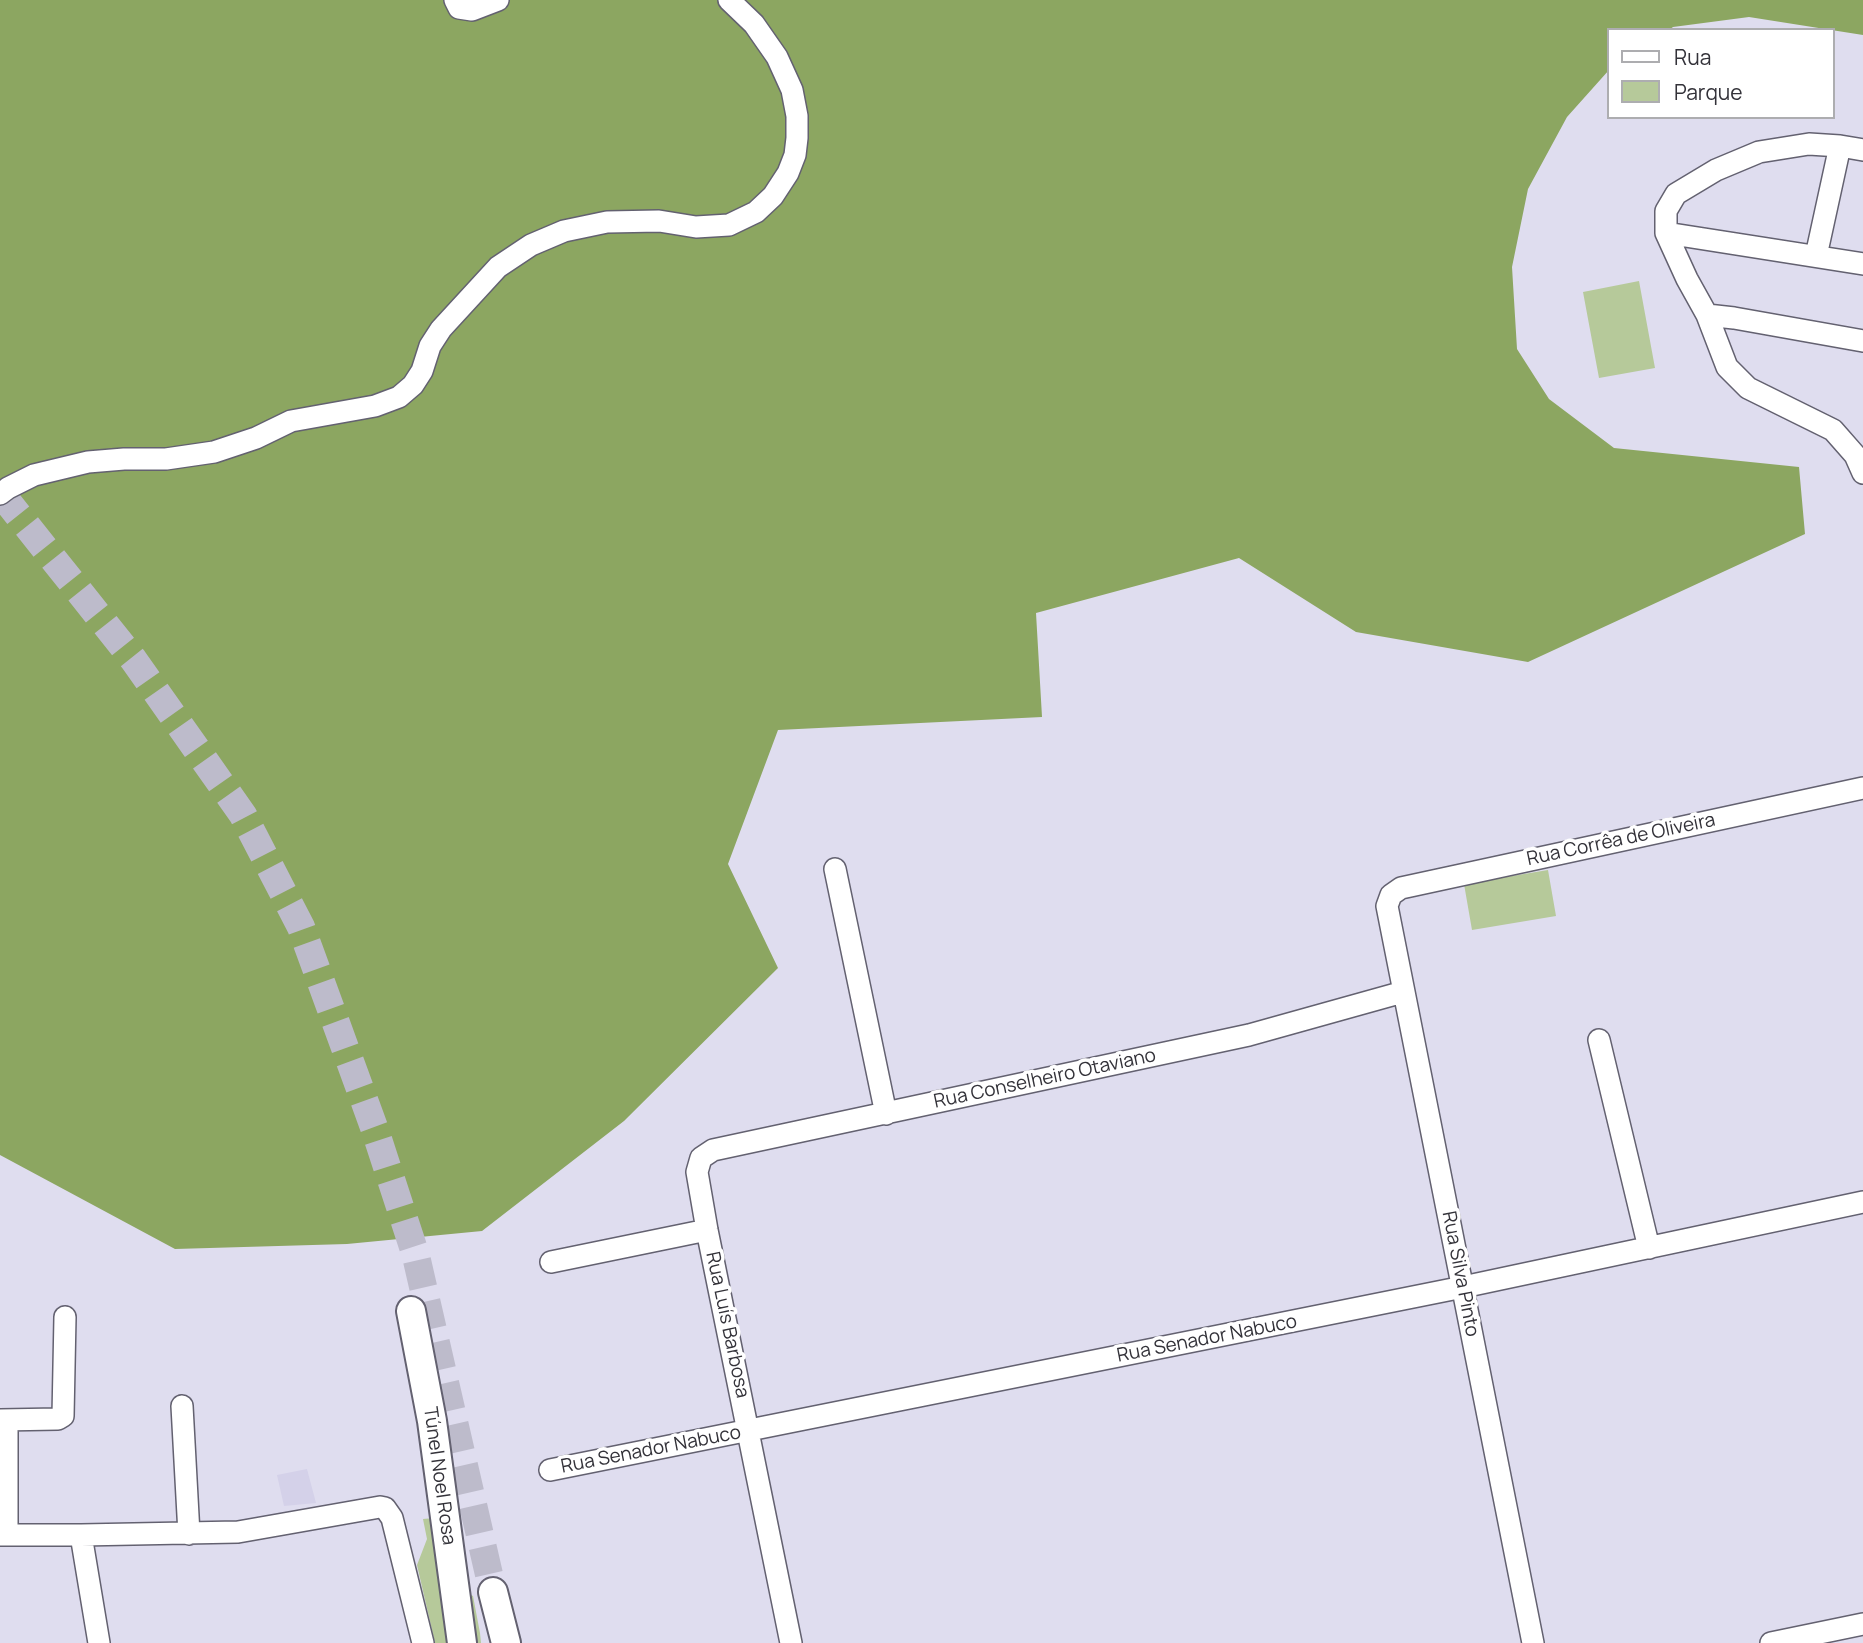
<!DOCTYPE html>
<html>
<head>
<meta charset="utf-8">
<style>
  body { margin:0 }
  #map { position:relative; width:1863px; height:1643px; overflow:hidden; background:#dfddef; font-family:Manrope,sans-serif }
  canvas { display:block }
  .legend { position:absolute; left:1607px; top:28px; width:228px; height:91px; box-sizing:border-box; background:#fff; border:2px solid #adadb0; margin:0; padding:9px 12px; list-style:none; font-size:21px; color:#333239 }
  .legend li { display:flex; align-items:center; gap:14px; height:35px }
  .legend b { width:35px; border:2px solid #adadb0 }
</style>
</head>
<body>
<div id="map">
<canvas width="1863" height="1643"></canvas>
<ul class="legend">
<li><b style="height:9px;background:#fff"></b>Rua</li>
<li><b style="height:19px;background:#b6c99a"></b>Parque</li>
</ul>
</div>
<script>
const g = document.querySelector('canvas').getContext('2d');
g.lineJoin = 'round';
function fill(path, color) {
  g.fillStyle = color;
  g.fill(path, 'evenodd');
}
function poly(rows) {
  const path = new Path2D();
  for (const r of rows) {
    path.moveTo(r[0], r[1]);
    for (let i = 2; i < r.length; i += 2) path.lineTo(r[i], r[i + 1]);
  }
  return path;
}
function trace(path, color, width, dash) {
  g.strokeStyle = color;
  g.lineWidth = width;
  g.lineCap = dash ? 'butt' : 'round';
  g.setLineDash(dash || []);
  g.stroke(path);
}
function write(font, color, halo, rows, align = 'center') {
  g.font = font + ' Manrope,sans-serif';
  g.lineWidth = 7;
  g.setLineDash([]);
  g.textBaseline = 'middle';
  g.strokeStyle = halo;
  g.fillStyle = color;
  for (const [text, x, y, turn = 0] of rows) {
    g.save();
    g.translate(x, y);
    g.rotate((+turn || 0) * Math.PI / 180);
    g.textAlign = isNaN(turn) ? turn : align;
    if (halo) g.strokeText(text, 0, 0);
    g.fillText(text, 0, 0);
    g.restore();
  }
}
fill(poly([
  [307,1469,316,1503,284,1506,277,1475]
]), '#d4d1e9');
fill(poly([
  [1639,281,1655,368,1599,378,1583,292],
  [1548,870,1556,916,1472,930,1464,884],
  [434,1518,451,1643,435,1643,417,1565,427,1539,423,1519],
  [457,1523,471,1595,473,1596,480,1633,481,1643,471,1643]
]), '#b6c99a');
fill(poly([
  [0,0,1863,0,1863,35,1749,17,1673,27,1669,30,1609,30,1609,70,1567,117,1528,189,1512,267,1517,349,1549,399,1614,448,1799,467,1805,534,1528,662,1356,632,1239,558,1036,613,1042,717,778,730,728,864,778,968,624,1121,482,1231,347,1244,175,1249,0,1155]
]), '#8ca661');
trace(poly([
  [0,494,7,501,133,659,243,815,301,927,375,1130,416,1256,493,1592]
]), '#bdbbcb', 28, [28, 14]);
const minor = poly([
  [455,0,459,8,472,10,498,0],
  [1863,150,1840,146,1809,144,1759,152,1716,170,1676,194,1666,211,1666,233,1687,279,1707,315,1727,367,1748,388,1833,430,1855,455,1863,473],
  [1666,233,1863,264],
  [1816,256,1840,146],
  [1707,315,1734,318,1863,341],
  [0,494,8,488,34,475,88,462,124,459,166,459,214,452,256,438,291,421,375,406,399,397,413,385,422,371,430,346,441,329,498,267,531,245,564,231,607,222,659,221,696,227,729,225,756,212,773,196,788,173,795,155,797,138,797,116,792,90,777,57,754,24,729,0],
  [835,869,886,1114],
  [1599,1040,1649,1248],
  [551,1262,707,1230],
  [182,1406,189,1534],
  [0,1420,58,1419,63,1416,65,1317],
  [550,1470,1463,1287,1863,1202],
  [0,1535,81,1535,238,1532,380,1507,385,1508,392,1518,423,1643],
  [7,1535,7,1420],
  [81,1535,99,1643],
  [791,1643,707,1230,697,1172,701,1158,713,1150,1249,1035,1403,992],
  [1533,1643,1387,906,1391,895,1401,888,1863,788],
  [1771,1643,1863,1624]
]);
const major = poly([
  [411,1311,432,1421,462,1643],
  [493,1592,506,1643]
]);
trace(minor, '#636170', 24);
trace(major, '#636170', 32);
trace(minor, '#fff', 21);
trace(major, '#fff', 28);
write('19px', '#333239', '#fff', [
  ["Rua Corrêa de Oliveira",1621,840,-12],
  ["Rua Conselheiro Otaviano",1045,1079,-12],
  ["Rua Silva Pinto",1460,1274,79],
  ["Rua Luís Barbosa",727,1325,78],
  ["Rua Senador Nabuco",1207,1339,-11],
  ["Rua Senador Nabuco",651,1450,-11],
  ["Túnel Noel Rosa",439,1476,82]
]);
</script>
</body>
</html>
